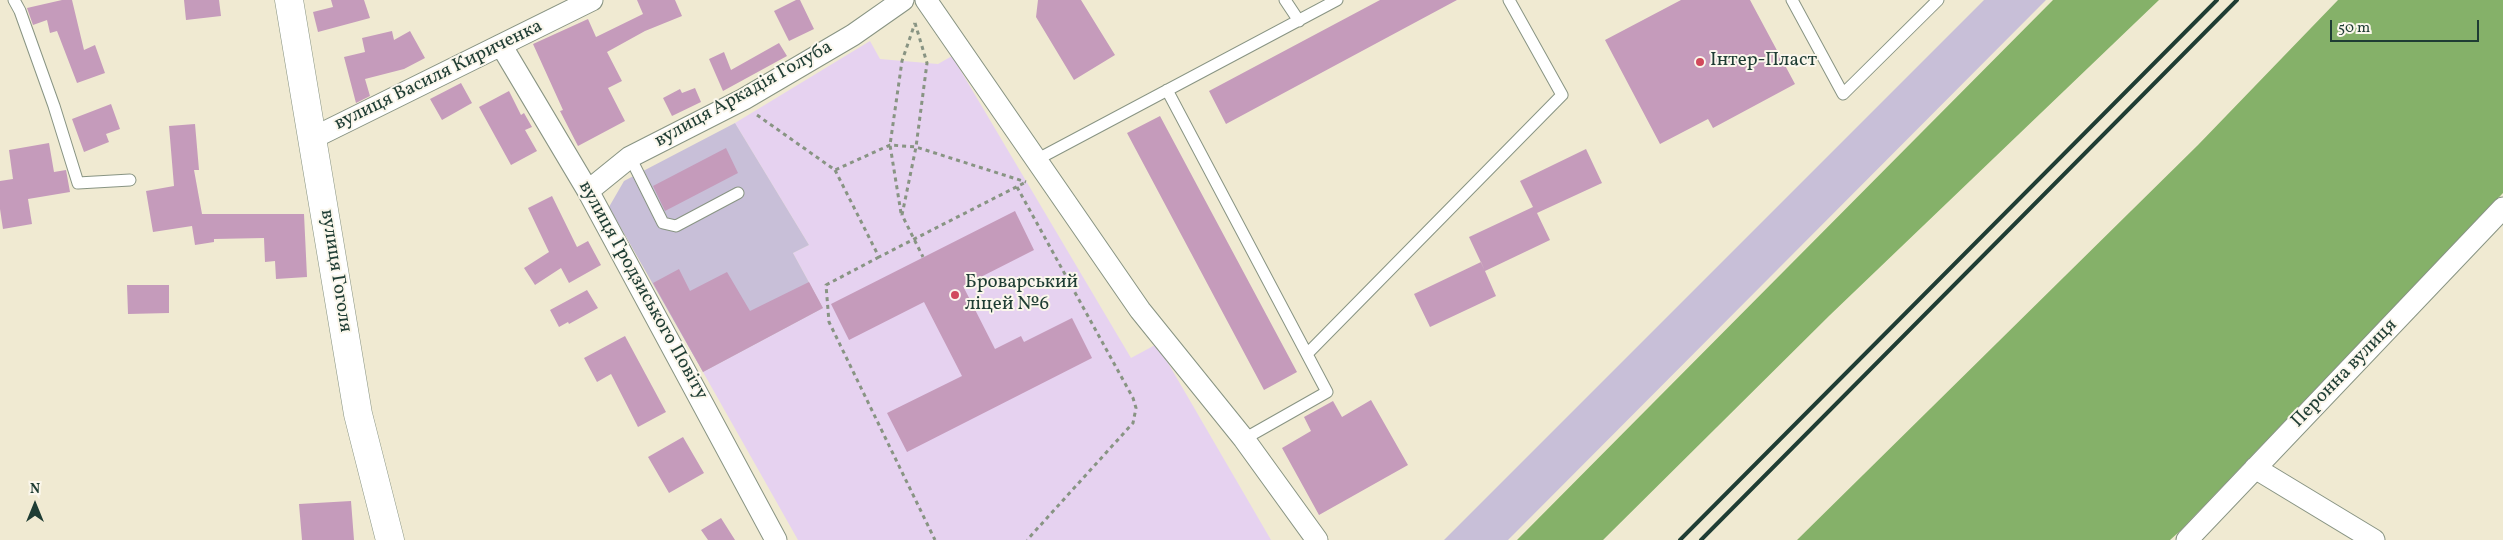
<!DOCTYPE html>
<html>
<head>
<meta charset="utf-8">
<style>
  body { margin:0 }
  #map { position:relative; width:2503px; height:540px; overflow:hidden; background:#f0ead2; font-family:Vollkorn,serif }
  canvas { display:block }
  .north { position:absolute; left:10px; top:480px; width:50px; height:50px; -webkit-text-stroke:4px #fbf7ec; paint-order:stroke; rotate:0deg; font-size:14px; font-weight:700; line-height:20px; text-align:center; color:#1f3d34 }
  .north::after { content:''; display:block; margin:auto; width:18px; height:22px; background:#1f3d34; clip-path:polygon(50% 0,100% 100%,50% 72%,0 100%) }
  .scale { position:absolute; left:2330px; top:20px; width:149px; height:22px; box-sizing:border-box; border:2px solid #1f3d34; border-top:0; padding-left:6px; font-size:15px; line-height:18px; white-space:nowrap; color:#1f3d34; -webkit-text-stroke:4px #fbf7ec; paint-order:stroke }
</style>
</head>
<body>
<div id="map">
<canvas width="2503" height="540"></canvas>
<div class="north">N</div>
<div class="scale">50 m</div>
</div>
<script>
const g = document.querySelector('canvas').getContext('2d');
g.lineJoin = 'round';
function fill(path, color) {
  g.fillStyle = color;
  g.fill(path, 'evenodd');
}
function poly(rows) {
  const path = new Path2D();
  for (const r of rows) {
    path.moveTo(r[0], r[1]);
    for (let i = 2; i < r.length; i += 2) path.lineTo(r[i], r[i + 1]);
  }
  return path;
}
function trace(path, color, width, dash) {
  g.strokeStyle = color;
  g.lineWidth = width;
  g.lineCap = dash ? 'butt' : 'round';
  g.setLineDash(dash || []);
  g.stroke(path);
}
function write(font, color, halo, rows, align = 'center') {
  g.font = font + ' Vollkorn,serif';
  g.lineWidth = 4;
  g.setLineDash([]);
  g.textBaseline = 'middle';
  g.strokeStyle = halo;
  g.fillStyle = color;
  for (const [text, x, y, turn = 0] of rows) {
    g.save();
    g.translate(x, y);
    g.rotate((+turn || 0) * Math.PI / 180);
    g.textAlign = isNaN(turn) ? turn : align;
    if (halo) g.strokeText(text, 0, 0);
    g.fillText(text, 0, 0);
    g.restore();
  }
}
fill(poly([
  [870,41,880,59,938,64,952,56,1131,358,1157,344,1271,540,798,540,703,372,823,308,793,253,809,245,735,123]
]), '#e6d2f0');
fill(poly([
  [1984,0,2046,0,1508,540,1444,540],
  [735,123,809,245,793,253,823,308,703,372,609,207,624,181]
]), '#c8bfd8');
fill(poly([
  [2053,0,2159,0,1830,315,1603,540,1517,540],
  [2338,0,2503,0,2503,193,2180,531,2170,540,1797,540,2198,145]
]), '#85b169');
fill(poly([
  [62,0,72,0,84,50,95,45,105,73,77,83,57,31,50,33,47,20,33,25,27,8],
  [184,0,219,0,221,16,186,20],
  [331,0,364,0,370,18,318,32,313,12,333,7],
  [637,0,675,0,682,16,645,31,607,52,622,81,608,88,625,121,578,146,560,111,563,110,533,44,588,19,596,37,643,14],
  [796,0,800,0,814,29,789,41,774,11],
  [1038,0,1081,0,1115,55,1074,80,1036,17],
  [1380,0,1457,0,1226,124,1209,91],
  [1681,0,1750,0,1795,84,1713,128,1708,119,1660,144,1605,40],
  [392,31,394,40,410,31,425,58,404,69,365,79,370,96,356,103,344,57,365,52,362,38],
  [779,43,787,56,723,91,709,59,724,52,731,70],
  [461,83,472,103,442,120,430,99],
  [695,88,701,102,672,116,663,98,680,89,682,93],
  [509,91,521,115,524,113,532,127,525,130,537,151,511,165,479,107],
  [111,104,120,129,106,134,109,142,84,152,72,119],
  [1160,116,1297,372,1264,390,1127,133],
  [195,124,199,170,194,170,202,214,304,214,307,277,276,279,275,261,265,262,264,238,214,239,214,242,195,245,192,226,153,232,146,191,174,186,169,126],
  [49,143,54,172,66,170,70,192,28,199,32,224,3,229,0,209,0,181,13,179,9,150],
  [726,148,738,173,665,211,653,186],
  [1586,149,1602,183,1537,213,1550,240,1485,271,1469,237,1533,207,1520,181],
  [552,196,577,247,588,241,601,265,569,283,561,268,535,285,524,268,549,252,528,208],
  [1015,211,1034,250,963,286,995,349,1021,336,1024,342,1072,318,1092,358,907,452,887,413,962,376,924,302,849,340,831,304],
  [1481,262,1496,296,1430,327,1414,294],
  [679,269,690,291,727,272,750,311,809,282,823,308,703,372,653,283],
  [127,285,169,285,169,313,128,314],
  [587,290,598,308,569,324,568,322,559,327,550,310],
  [625,336,666,412,638,427,611,374,597,382,584,358],
  [1371,400,1408,465,1319,515,1282,448,1311,431,1304,417,1333,401,1342,417],
  [683,437,704,473,669,493,648,457],
  [351,501,354,540,302,540,299,504],
  [721,518,735,540,708,540,701,530]
]), '#c59bbb');
const service = poly([
  [14,0,20,11,54,106,78,183,130,180],
  [1285,0,1299,21],
  [1792,0,1843,94,1938,0],
  [1167,90,1327,392,1244,439],
  [630,157,663,223,676,226,738,193],
  [1036,160,1337,0],
  [1307,354,1562,95,1509,0]
]);
const minor = poly([
  [926,0,1140,310,1244,439,1317,540],
  [501,45,588,191,776,540],
  [313,138,592,0],
  [588,191,630,157,744,99,853,35,903,0],
  [2255,468,2374,540],
  [2187,540,2503,208]
]);
const tertiary = poly([
  [289,0,358,414,390,540]
]);
trace(service, '#889483', 13);
trace(minor, '#889483', 23);
trace(tertiary, '#889483', 29);
trace(poly([
  [915,23,927,63,916,147,902,215,923,257],
  [757,115,835,170,890,145,916,147,1026,182],
  [835,170,879,257,1026,182],
  [1017,187,1133,398,1136,408,1133,423,1027,540],
  [901,213,890,145,902,61,915,23],
  [879,257,826,285,829,322,935,540]
]), '#889483', 3, [4, 4]);
trace(service, '#fff', 11);
trace(minor, '#fff', 21);
trace(tertiary, '#fff', 28);
trace(poly([
  [1680,540,2217,0],
  [1701,540,2237,0]
]), '#1f3d34', 4);
for (const [x, y, r, color] of [
  [1700,62,5,"#d1495b"],
  [955,295,5,"#d1495b"]
]) {
  const dot = new Path2D();
  dot.arc(x, y, r, 0, 2 * Math.PI);
  g.fillStyle = color;
  g.fill(dot);
  trace(dot, '#fbf7ec', 2);
}
write('19px', '#1f3d34', '#fbf7ec', [
  ["Інтер-Пласт",1710,62],
  ["Броварський",965,284],
  ["ліцей №6",965,306]
], 'left');
write('19px', '#1f3d34', '#fbf7ec', [
  ["вулиця Василя Кириченка",439,76,-26],
  ["вулиця Аркадія Голуба",744,95,-29],
  ["вулиця Гоголя",335,271,81],
  ["вулиця Гродзиського Повіту",642,291,61],
  ["Перонна вулиця",2345,374,-46]
]);
</script>
</body>
</html>
